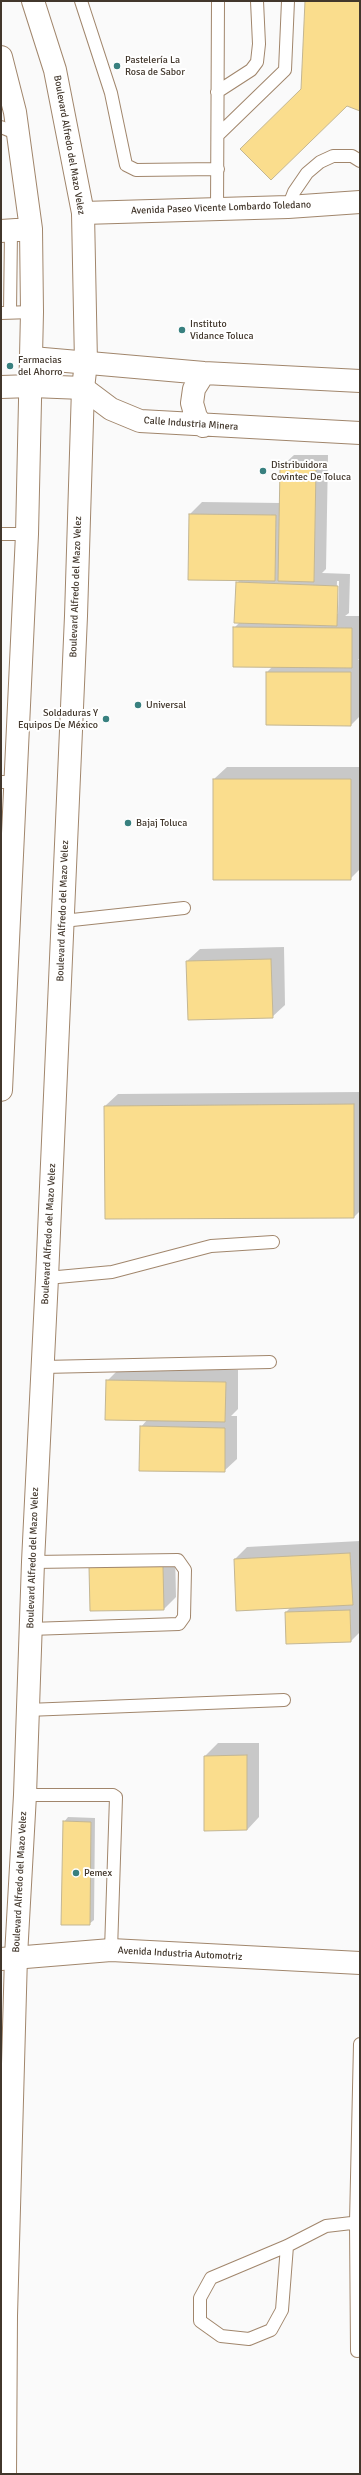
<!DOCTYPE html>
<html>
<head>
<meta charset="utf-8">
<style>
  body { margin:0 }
  #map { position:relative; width:361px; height:2475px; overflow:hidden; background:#fafafa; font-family:Signika,sans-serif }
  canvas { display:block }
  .frame { position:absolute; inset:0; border:2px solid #42372c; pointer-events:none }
</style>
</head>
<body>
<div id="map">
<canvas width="361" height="2475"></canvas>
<div class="frame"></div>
</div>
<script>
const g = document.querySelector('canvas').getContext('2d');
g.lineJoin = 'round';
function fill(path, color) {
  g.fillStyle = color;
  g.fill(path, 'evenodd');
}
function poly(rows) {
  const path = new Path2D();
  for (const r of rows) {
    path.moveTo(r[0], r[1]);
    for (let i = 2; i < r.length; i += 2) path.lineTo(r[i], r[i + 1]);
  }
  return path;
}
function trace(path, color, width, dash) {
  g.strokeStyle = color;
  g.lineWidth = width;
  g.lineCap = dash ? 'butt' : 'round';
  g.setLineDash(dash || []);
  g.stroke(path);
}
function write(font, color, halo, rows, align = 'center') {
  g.font = font + ' Signika,sans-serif';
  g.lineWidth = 4;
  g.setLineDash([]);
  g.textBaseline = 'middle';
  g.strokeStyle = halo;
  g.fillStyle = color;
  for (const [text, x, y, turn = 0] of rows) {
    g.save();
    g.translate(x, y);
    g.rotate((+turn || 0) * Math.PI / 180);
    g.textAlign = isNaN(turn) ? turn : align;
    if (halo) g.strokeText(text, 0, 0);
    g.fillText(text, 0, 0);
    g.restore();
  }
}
fill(poly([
  [294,455,328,455,326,569,322,573,350,574,349,613,345,616,360,616,360,658,358,660,360,660,360,716,351,725,267,724,267,672,273,666,234,628,240,622,237,583,240,580,190,514,202,502,281,503,281,467],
  [337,581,339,581,338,614,336,614],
  [227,767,360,767,360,869,350,879,214,779],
  [284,947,285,1005,272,1017,187,961,200,949],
  [360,1092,360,1211,354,1217,106,1218,105,1106,118,1094],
  [120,1368,238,1370,238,1409,231,1416,237,1416,237,1459,224,1471,141,1427,147,1420,107,1381],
  [360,1541,360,1632,351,1641,286,1612,291,1607,235,1559,247,1547],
  [175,1554,176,1597,164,1609,103,1555],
  [218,1743,259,1743,259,1817,247,1830,205,1756],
  [68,1817,95,1818,94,1920,89,1924,64,1822]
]), '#0003');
const building = poly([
  [305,1,360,1,360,111,347,106,271,180,240,149,301,89,305,1],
  [280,467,316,468,314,582,278,581,280,467],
  [189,514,276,515,275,581,188,580,189,514],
  [236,582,338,586,337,626,234,623,236,582],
  [233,627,352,628,352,668,233,667,233,627],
  [266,672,351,672,351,726,266,725,266,672],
  [213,779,351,779,351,880,213,880,213,779],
  [271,959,273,1018,188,1020,186,961,271,959],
  [354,1104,354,1218,105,1219,104,1106,354,1104],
  [106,1380,226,1382,225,1422,105,1420,106,1380],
  [140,1426,225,1428,225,1472,139,1471,140,1426],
  [350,1553,353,1605,236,1611,234,1559,350,1553],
  [163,1566,164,1610,90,1611,89,1567,163,1566],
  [350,1610,351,1642,286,1644,285,1612,350,1610],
  [247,1755,247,1830,204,1831,204,1756,247,1755],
  [63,1821,91,1822,90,1925,61,1925,63,1821]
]);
fill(building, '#fadd8d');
trace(building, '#c3b693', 1);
const lane = poly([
  [81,1,111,93,126,165,136,170,218,169],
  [217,92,251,70,257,62,259,44,257,1],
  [1,127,18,134],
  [218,135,285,70,288,1],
  [288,207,294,192,307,173,320,162,333,156,352,156,360,161],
  [217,210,218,1],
  [10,312,11,231],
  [1,313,32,312],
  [1,534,27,534],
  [1,782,15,782],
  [63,921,184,908],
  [47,1278,112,1272,211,1246,273,1242],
  [43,1367,270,1362],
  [30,1629,179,1624,184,1617,185,1570,178,1560,33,1562],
  [27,1710,284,1700],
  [25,1795,113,1795,116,1797,111,1950],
  [287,2246,282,2310,271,2330,249,2339,221,2336,200,2321,200,2298,211,2278,287,2246,326,2226,360,2222],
  [357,2351,356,2222,360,2044]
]);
const street = poly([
  [1,387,32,386]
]);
const secondary = poly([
  [83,213,288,207,360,202],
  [32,358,204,373,360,381],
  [32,386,83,388,111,409,140,421,360,433],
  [203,426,196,417,192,403,194,389,204,373],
  [1,1959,111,1950,360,1963]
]);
const primary = poly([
  [1,57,15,112,31,229,32,312,27,534,1,1090],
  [1,231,31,229],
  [5,2474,6,2316,16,1956,25,1795,33,1562,47,1278,76,616,83,388,86,363,83,213,55,70,33,1]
]);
trace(lane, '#a1866c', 14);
trace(street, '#a1866c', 24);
trace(secondary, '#a1866c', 24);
trace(primary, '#a1866c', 24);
trace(lane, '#fff', 12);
trace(street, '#fff', 22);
trace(secondary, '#fff', 22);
trace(primary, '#fff', 22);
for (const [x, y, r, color] of [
  [117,66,4,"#38807f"],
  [182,330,4,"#38807f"],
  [10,366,4,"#38807f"],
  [263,471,4,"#38807f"],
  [138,705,4,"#38807f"],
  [106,719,4,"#38807f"],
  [128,823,4,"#38807f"],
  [76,1873,4,"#38807f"]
]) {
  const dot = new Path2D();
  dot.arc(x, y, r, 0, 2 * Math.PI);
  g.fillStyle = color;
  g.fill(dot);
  trace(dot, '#fff', 1.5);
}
write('10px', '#42372c', '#fff', [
  ["Pastelería La",125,60],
  ["Rosa de Sabor",125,72],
  ["Instituto",190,324],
  ["Vidance Toluca",190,336],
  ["Farmacias",18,360],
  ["del Ahorro",18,372],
  ["Distribuidora",271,465],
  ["Covintec De Toluca",271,477],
  ["Universal",146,705],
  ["Soldaduras Y",98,713,"right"],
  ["Equipos De México",98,725,"right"],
  ["Bajaj Toluca",136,823],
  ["Pemex",84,1873]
], 'left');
write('10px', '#42372c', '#fff', [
  ["Boulevard Alfredo del Mazo Velez",69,145,80],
  ["Avenida Paseo Vicente Lombardo Toledano",221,208,-2],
  ["Calle Industria Minera",191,424,4],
  ["Boulevard Alfredo del Mazo Velez",76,587,-88],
  ["Boulevard Alfredo del Mazo Velez",63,911,-88],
  ["Boulevard Alfredo del Mazo Velez",49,1234,-87],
  ["Boulevard Alfredo del Mazo Velez",33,1558,-88],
  ["Boulevard Alfredo del Mazo Velez",20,1882,-87],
  ["Avenida Industria Automotriz",180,1954,3]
]);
</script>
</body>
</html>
